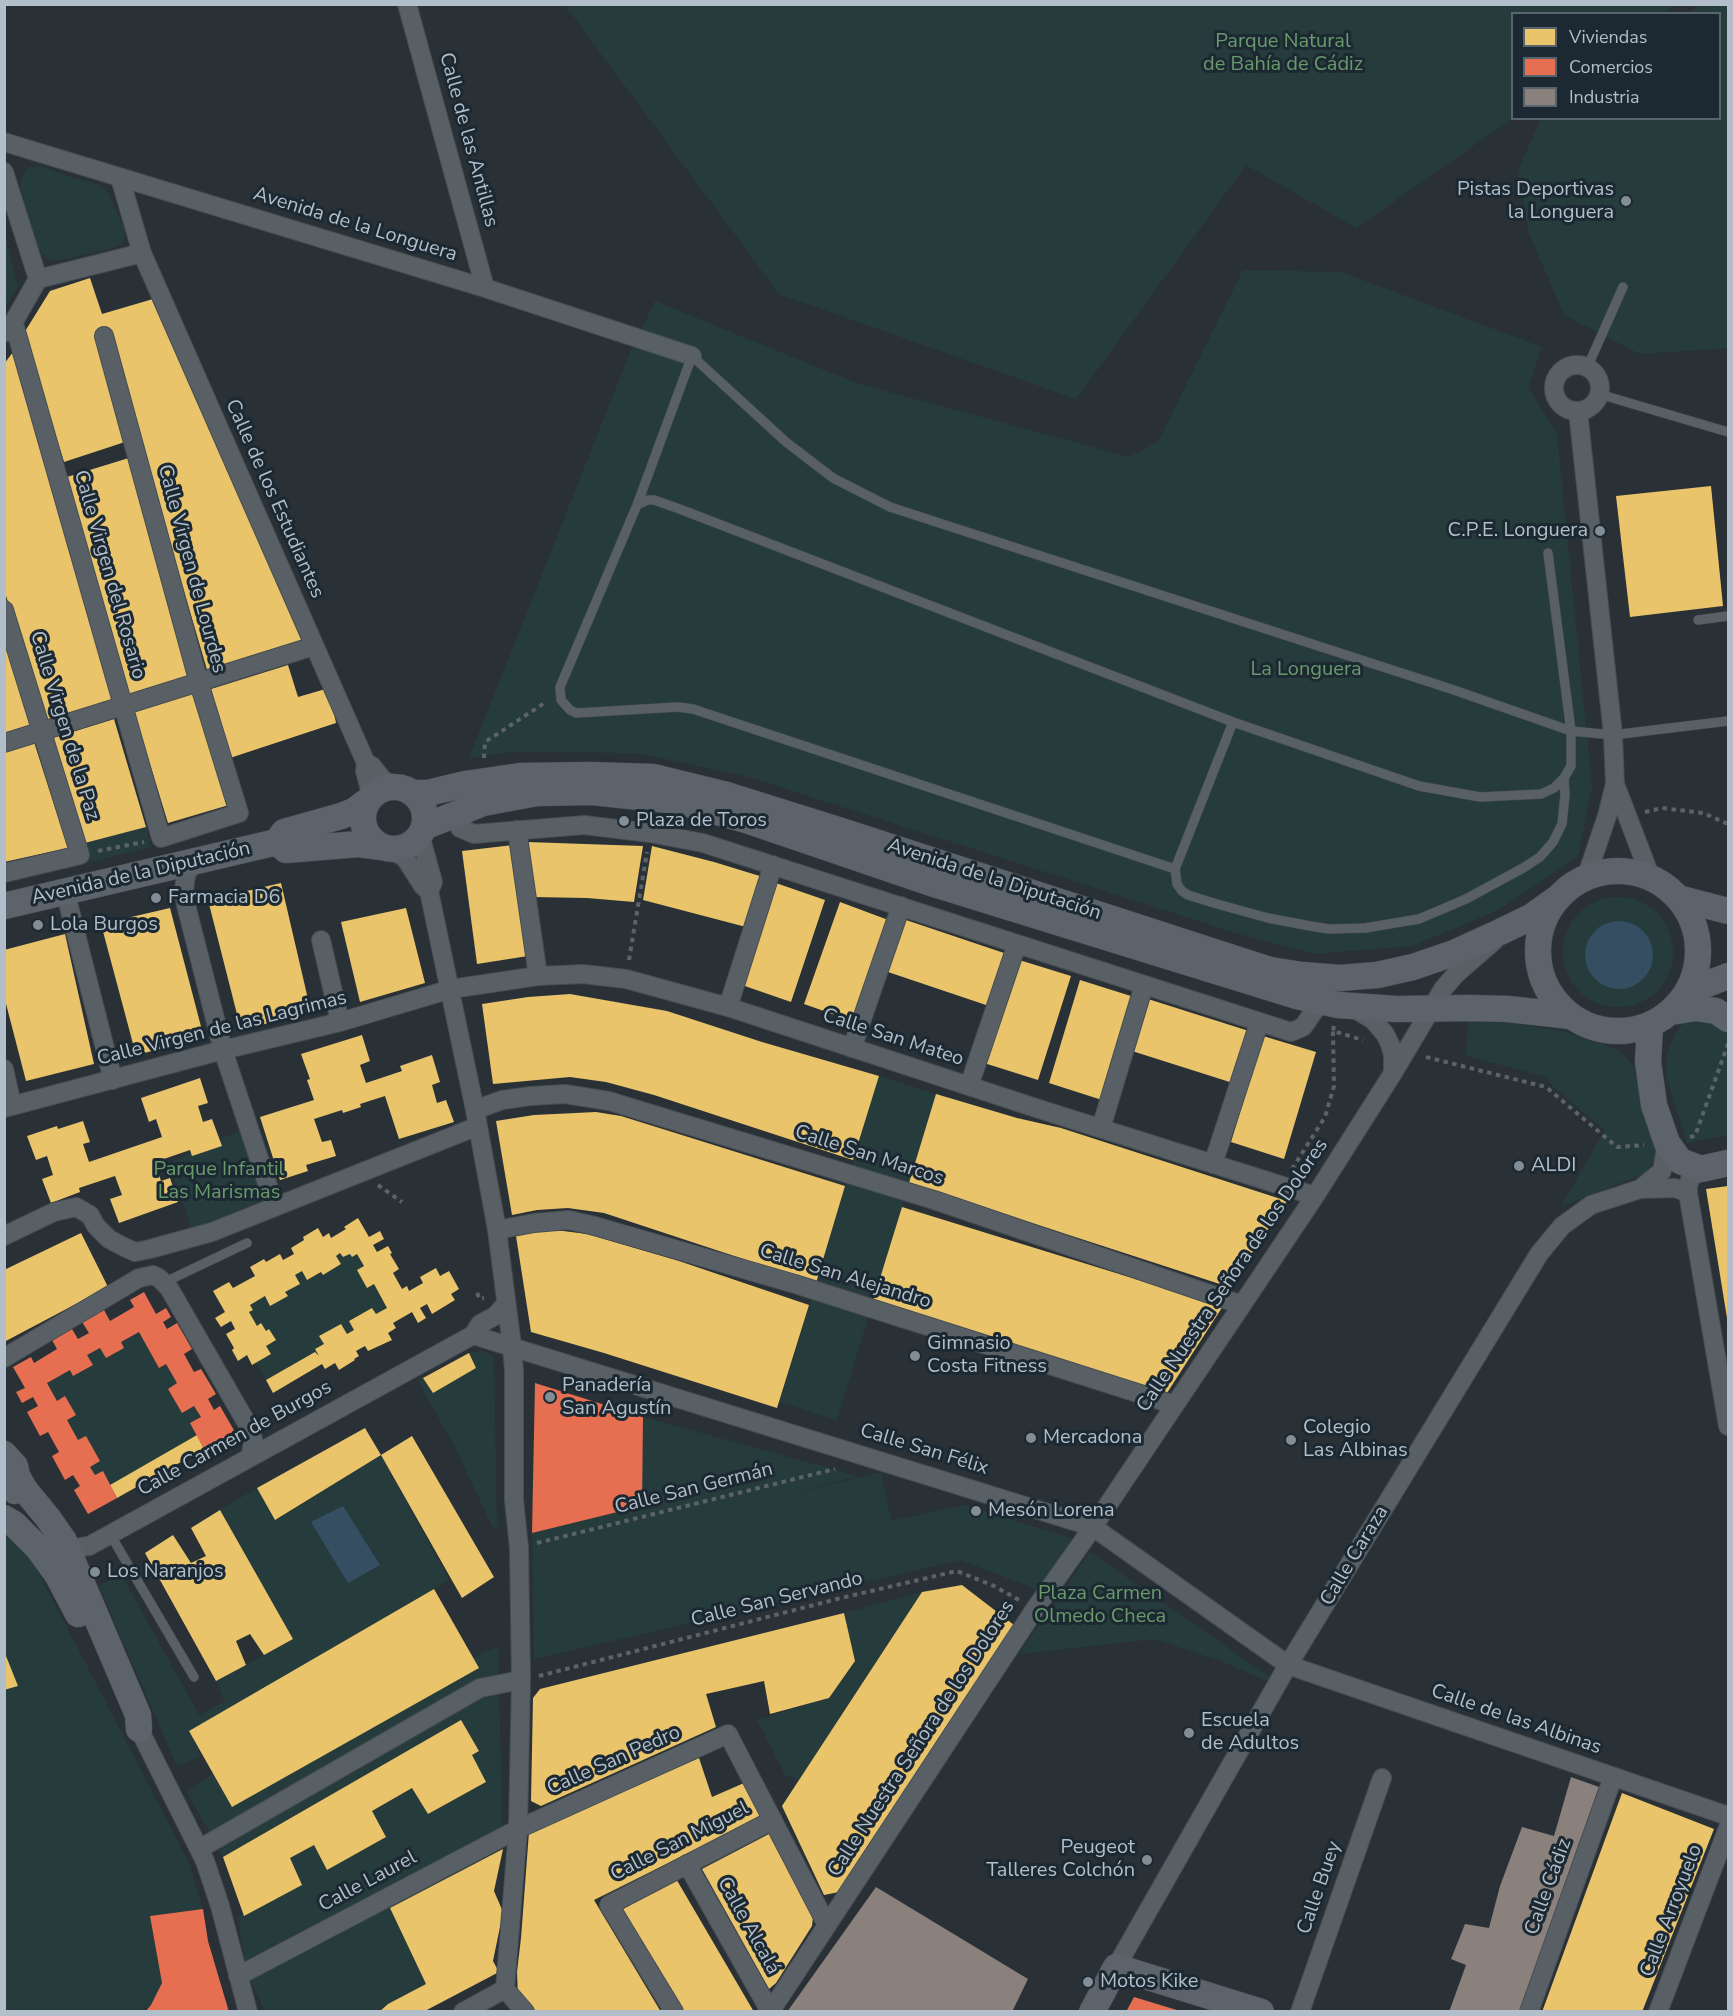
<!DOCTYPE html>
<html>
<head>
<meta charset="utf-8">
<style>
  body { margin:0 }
  #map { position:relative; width:1733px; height:2016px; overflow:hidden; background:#293137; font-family:"Nunito Sans",sans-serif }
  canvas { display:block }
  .frame { position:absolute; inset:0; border:6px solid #b2bec9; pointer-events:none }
  .legend { position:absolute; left:1511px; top:12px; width:210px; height:108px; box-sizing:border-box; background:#1c2932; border:2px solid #58656e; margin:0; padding:8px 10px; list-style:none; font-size:18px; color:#b2bec9 }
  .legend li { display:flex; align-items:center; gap:12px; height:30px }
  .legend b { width:30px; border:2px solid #58656e }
</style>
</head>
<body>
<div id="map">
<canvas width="1733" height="2016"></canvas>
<div class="frame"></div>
<ul class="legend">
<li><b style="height:16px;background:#e9c46a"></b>Viviendas</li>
<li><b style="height:16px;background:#e76f51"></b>Comercios</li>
<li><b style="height:16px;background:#8a817c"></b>Industria</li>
</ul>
</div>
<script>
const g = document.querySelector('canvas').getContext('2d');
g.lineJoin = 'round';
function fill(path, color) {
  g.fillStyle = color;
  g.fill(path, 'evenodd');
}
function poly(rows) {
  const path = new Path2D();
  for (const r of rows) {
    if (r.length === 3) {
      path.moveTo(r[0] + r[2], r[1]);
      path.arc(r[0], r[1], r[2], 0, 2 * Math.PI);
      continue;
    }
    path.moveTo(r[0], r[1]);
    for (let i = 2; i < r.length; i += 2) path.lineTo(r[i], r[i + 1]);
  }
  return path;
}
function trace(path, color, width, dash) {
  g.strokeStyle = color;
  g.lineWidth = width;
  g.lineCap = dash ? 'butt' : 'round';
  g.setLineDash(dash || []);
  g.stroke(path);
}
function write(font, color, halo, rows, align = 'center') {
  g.font = font + ' "Nunito Sans",sans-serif';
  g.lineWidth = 6;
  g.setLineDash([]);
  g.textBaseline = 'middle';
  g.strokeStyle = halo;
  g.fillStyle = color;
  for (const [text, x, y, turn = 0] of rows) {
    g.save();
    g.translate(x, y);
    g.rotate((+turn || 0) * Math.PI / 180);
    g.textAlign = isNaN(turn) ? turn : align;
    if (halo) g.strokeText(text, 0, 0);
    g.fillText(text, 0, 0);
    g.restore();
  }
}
fill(poly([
  [565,5,1676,5,1663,13,1512,14,1513,118,1356,228,1246,165,1076,399,779,294],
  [1701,5,1728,5,1728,348,1640,354,1564,315,1528,231,1518,170,1541,119,1720,118,1720,14,1688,13],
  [40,166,74,178,97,184,107,191,125,230,124,242,113,248,67,259,53,261,43,256,36,243,21,191,21,177,27,168],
  [4,233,18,286,5,308,4,308],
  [1243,270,1341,272,1542,347,1528,387,1557,434,1592,787,1578,856,1499,910,1411,946,1316,954,1239,934,749,777,638,753,512,752,469,758,629,355,655,301,856,383,1129,457,1158,442],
  [146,827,151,847,86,863,81,844],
  [1618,952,55],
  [1710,1021,1728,1028,1728,1135,1687,1143,1666,1076,1667,1053,1675,1034,1683,1023],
  [1468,1022,1513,1023,1565,1032,1618,1050,1633,1065,1657,1155,1645,1174,1561,1206,1605,1130,1552,1086,1547,1077,1466,1056],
  [879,1076,936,1094,837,1420,780,1402],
  [243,1129,273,1201,193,1232,169,1163],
  [340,1253,343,1257,350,1254,352,1257,357,1254,387,1308,376,1314,372,1308,349,1320,354,1330,347,1334,341,1324,320,1336,324,1344,319,1356,315,1352,266,1380,256,1363,271,1354,266,1346,276,1340,269,1329,266,1331,261,1324,257,1326,249,1312,253,1310,250,1305,265,1296,270,1305,287,1295,285,1292,299,1284,295,1275,302,1271,307,1280,321,1272,323,1275,341,1264,336,1256],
  [139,1332,159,1368,166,1364,177,1383,168,1389,181,1412,194,1406,201,1417,190,1423,197,1435,110,1485,95,1475,90,1467,100,1461,86,1436,78,1440,67,1420,65,1396,57,1401,47,1383,70,1370,74,1376,92,1365,87,1355,100,1348,106,1358,124,1348,121,1342],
  [482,1351,494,1356,497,1530,493,1528,456,1449,418,1381,423,1378,433,1392,476,1368,469,1353],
  [643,1417,858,1476,762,1501,881,1472,891,1521,965,1505,1073,1539,1038,1590,961,1560,534,1659,532,1533,641,1506],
  [381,1455,449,1580,190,1731,201,1756,177,1766,99,1586,121,1574,199,1715,225,1701,216,1681,293,1639,220,1510,257,1488,276,1520],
  [4,1527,20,1538,57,1608,189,1863,203,1909,150,1916,162,1983,151,2005,138,2011,5,2011],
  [1090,1552,1270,1677,1268,1681,1215,1659,1155,1639,1019,1654],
  [922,1592,799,1780,785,1775,757,1720,829,1698,855,1661,844,1613],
  [498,1646,503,1849,390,1908,426,1984,388,2004,379,2011,265,2011,246,1971,238,1917,301,1885,290,1858,314,1845,327,1870,386,1837,372,1811,412,1788,428,1814,485,1783,472,1755,479,1750,460,1720,223,1857,187,1792,213,1773,232,1807,474,1658]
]), '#263c3c');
fill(poly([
  [1619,955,34],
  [343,1506,380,1565,348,1583,311,1522]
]), '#354e61');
fill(poly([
  [90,278,102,314,153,299,306,642,208,673,107,329,95,332,128,441,64,462,24,333,50,291],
  [13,352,115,702,44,724,4,589,4,364],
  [132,457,195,680,129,700,67,477],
  [1711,486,1723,606,1630,617,1616,496],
  [4,641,30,725,4,734],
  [288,665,298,697,329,688,336,723,230,758,211,689],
  [195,692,229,805,168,823,134,712],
  [114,719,146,827,81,844,49,739],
  [34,742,68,848,4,862,4,751],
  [527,842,643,846,634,902,587,898,533,897],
  [513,845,528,956,477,964,462,851],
  [652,846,714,862,763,877,746,927,643,900],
  [773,882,825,900,791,1002,739,984],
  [281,883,311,1012,241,1030,208,900],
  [840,902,891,921,855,1022,804,1004],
  [170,908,204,1038,136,1055,101,924],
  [406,908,425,983,360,1002,341,922],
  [903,919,1007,954,989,1006,885,971],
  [65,934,94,1064,26,1081,4,996,4,950],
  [1016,959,1071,976,1038,1080,984,1063],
  [1080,980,1134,997,1102,1100,1049,1083],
  [570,994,667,1011,762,1042,879,1076,853,1160,654,1095,606,1082,570,1077,493,1084,482,1004,528,997],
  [1148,999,1252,1032,1236,1084,1132,1051],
  [362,1035,370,1061,360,1065,366,1083,402,1071,400,1066,432,1055,440,1082,432,1085,437,1103,446,1100,454,1122,399,1139,385,1096,360,1104,361,1107,343,1113,342,1110,314,1119,322,1142,331,1140,336,1156,306,1165,308,1171,280,1180,260,1117,314,1100,307,1080,310,1079,301,1054],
  [1263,1036,1316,1052,1284,1159,1231,1142],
  [200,1078,208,1103,198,1106,203,1122,212,1119,222,1146,192,1156,190,1150,155,1162,161,1181,170,1178,178,1202,119,1223,110,1199,122,1195,115,1176,79,1188,80,1192,51,1203,42,1179,53,1175,47,1156,36,1160,27,1136,57,1126,58,1129,83,1121,90,1142,83,1144,89,1162,162,1137,156,1119,149,1122,141,1098],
  [936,1094,1017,1118,1061,1128,1287,1201,1229,1287,909,1183],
  [596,1112,621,1116,845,1186,816,1283,604,1213,568,1208,537,1210,512,1215,496,1121,534,1115],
  [1728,1186,1728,1318,1727,1318,1706,1189],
  [902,1207,1223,1306,1167,1393,873,1301],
  [358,1218,369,1237,380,1231,384,1239,373,1245,377,1252,388,1246,392,1253,390,1254,399,1269,393,1273,402,1289,407,1286,409,1291,423,1283,420,1277,436,1268,440,1276,449,1271,459,1289,451,1294,455,1300,432,1314,427,1304,420,1308,426,1318,418,1323,412,1312,393,1323,396,1328,388,1333,392,1340,368,1351,365,1346,356,1351,359,1356,354,1359,355,1360,339,1370,335,1363,325,1369,322,1364,273,1393,266,1380,315,1352,319,1356,315,1349,324,1344,319,1336,341,1324,347,1334,354,1330,349,1321,372,1308,376,1314,387,1308,374,1284,367,1288,357,1270,364,1266,357,1254,352,1257,350,1254,343,1257,340,1253,336,1256,341,1264,323,1275,321,1272,307,1280,302,1271,295,1275,300,1284,285,1292,288,1296,270,1306,265,1296,250,1305,253,1310,249,1312,257,1326,261,1323,266,1331,269,1329,276,1340,266,1346,271,1354,252,1365,247,1355,238,1361,232,1350,234,1348,226,1334,235,1329,231,1321,221,1327,215,1318,225,1312,213,1291,229,1282,233,1288,255,1276,250,1267,264,1259,266,1262,280,1254,283,1260,294,1254,291,1248,304,1240,303,1237,318,1228,323,1237,329,1233,331,1238,346,1229,344,1227],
  [539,1231,563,1231,587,1234,679,1261,809,1305,777,1408,604,1353,531,1332,516,1236],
  [81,1233,108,1287,4,1342,4,1270],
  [469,1353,476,1368,433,1393,423,1378],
  [365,1428,381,1455,412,1436,494,1577,462,1598,381,1455,275,1520,257,1488],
  [197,1435,204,1449,117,1498,110,1485],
  [220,1510,293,1639,264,1655,250,1634,236,1641,246,1665,216,1681,145,1553,173,1535,191,1563,206,1556,191,1528],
  [962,1585,1014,1625,839,1892,824,1895,782,1806,922,1592],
  [434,1589,479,1668,232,1807,189,1731],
  [844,1613,855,1661,829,1698,770,1714,764,1681,706,1694,716,1727,541,1806,531,1801,533,1698,540,1689],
  [4,1651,18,1686,4,1690],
  [461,1720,479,1751,472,1755,486,1782,428,1814,412,1788,372,1811,386,1837,327,1870,314,1845,290,1858,302,1885,244,1916,223,1857],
  [699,1758,712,1797,744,1783,761,1817,594,1900,661,2012,533,2012,518,1997,517,1972,521,1938,529,1832],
  [1622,1793,1714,1829,1642,2012,1542,2012],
  [769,1834,813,1917,812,1926,776,1983,769,1989,702,1869],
  [503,1849,494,1891,503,1912,493,1961,499,1972,423,2012,379,2012,388,2004,426,1984,390,1908],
  [675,1877,754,2012,683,2012,677,2002,623,1909]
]), '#e9c46a');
fill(poly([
  [144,1292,156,1314,166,1308,171,1317,163,1322,167,1329,177,1323,192,1349,184,1354,194,1372,201,1369,216,1394,208,1399,214,1410,220,1406,235,1432,204,1449,190,1423,201,1417,194,1406,182,1413,168,1389,177,1383,166,1364,159,1368,139,1332,121,1342,124,1348,106,1358,100,1348,87,1355,93,1365,73,1376,70,1370,47,1383,57,1401,65,1396,76,1415,67,1420,78,1440,86,1436,100,1461,90,1467,95,1475,103,1471,117,1498,88,1514,74,1490,80,1486,73,1475,65,1480,52,1456,59,1452,48,1432,40,1436,27,1412,38,1406,33,1397,22,1403,16,1392,25,1388,13,1367,31,1357,34,1363,57,1349,52,1340,72,1329,78,1339,89,1333,82,1322,104,1310,110,1321,134,1307,130,1300],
  [535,1383,643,1417,642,1506,532,1533],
  [203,1909,208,1941,229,2012,145,2012,151,2005,162,1983,150,1916],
  [1134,1997,1180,2011,1180,2012,1126,2012]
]), '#e76f51');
fill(poly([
  [1571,1777,1599,1787,1520,2012,1449,2012,1466,1965,1451,1959,1465,1924,1489,1928,1500,1886,1522,1827,1554,1836],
  [876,1887,1028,1979,1012,2012,787,2012]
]), '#8a817c');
const lane = poly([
  [1587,368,1623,287],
  [1599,394,1728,432],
  [637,505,692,356,786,442,833,478,890,507,1454,690,1571,731,1613,735,1728,721],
  [1698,620,1728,616],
  [1233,722,1175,869,1177,884,1182,891,1188,895,1217,904,1268,918,1310,926,1329,929,1365,928,1419,919,1466,899,1523,868,1540,857,1553,842,1562,824,1565,795,1564,778],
  [1175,869,693,709,678,707,576,713,570,710,561,700,560,687,637,505,648,500,654,500,677,508,1233,722,1419,786,1480,797,1541,794,1554,788,1564,778,1571,766,1571,731,1548,553],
  [165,1282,247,1243],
  [110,1534,194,1677]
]);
const street = poly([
  [407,4,485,288],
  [4,142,485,288,692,356],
  [4,172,38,279,142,253,120,178],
  [142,253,366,763,365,771,370,790,368,799],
  [14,324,161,838,239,813,199,683,104,336],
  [8,332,38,279],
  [1577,388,23],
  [1578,411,1613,735,1615,784,1651,878],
  [4,610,80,855,4,873],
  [4,743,314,646],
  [366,763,372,766,383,780,397,787],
  [452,814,460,828,474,834,584,825,650,833,703,843,1291,1032,1303,1027,1321,1001],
  [517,830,538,976],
  [420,835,433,882,429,891],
  [390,849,405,858,423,886,429,891,475,1110,497,1230,512,1346,514,1371,514,1500,519,1548,521,1680,518,1829,505,1989],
  [193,862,186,875,184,890,186,905,223,1050,275,1207],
  [1586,878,1607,816,1615,784],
  [65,891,113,1080],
  [321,940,340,1022],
  [728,1007,773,865],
  [1353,1008,1373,1020,1385,1034,1390,1044,1393,1055,1393,1073],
  [852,1048,901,906],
  [4,1069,12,1105],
  [969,1086,1017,944],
  [4,1108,223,1050,340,1022,451,989,538,976,583,974,626,979,728,1007,1039,1109,1315,1196],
  [475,1110,502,1100,531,1096,565,1094,609,1101,934,1200,1242,1305],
  [1101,1128,1144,985],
  [1213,1164,1259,1023],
  [1701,1169,1690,1179,1688,1186,1688,1193,1728,1426],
  [1640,1189,1662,1171,1667,1143],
  [497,1230,534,1223,569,1220,595,1226,795,1284,1175,1405],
  [4,1236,54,1212,76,1207,90,1215,96,1226,109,1239,122,1246,135,1252,150,1249,212,1232,478,1126],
  [473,1335,480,1324,495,1316,506,1304],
  [4,1358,139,1278,153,1275,159,1278,169,1288,249,1427,253,1439,251,1455],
  [56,1544,74,1548,89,1546,473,1335,1093,1527,1288,1665,1728,1816],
  [139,1729,205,1861,220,1906,248,2012],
  [199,1849,480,1688,521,1680],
  [687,1864,770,2011],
  [1116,1967,1288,1665,1539,1254,1562,1226,1591,1205,1640,1189,1675,1188,1688,1193],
  [238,1976,518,1829,728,1734,827,1925],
  [505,1989,525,2012],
  [463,2012,505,1989],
  [674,2012,609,1905,773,1820],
  [770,2012,1035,1609,1093,1527,1315,1196,1393,1073,1443,989,1456,974,1494,941],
  [1300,2012,1382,1778],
  [1529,2012,1613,1777],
  [1658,2012,1728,1828]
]);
const secondary = poly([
  [394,818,31],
  [413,793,428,793,465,784,520,776,590,775,654,777,723,794,838,830,1270,970,1302,975,1340,978,1377,975,1413,967,1454,953,1500,932,1531,917,1559,897],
  [424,827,483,803,537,793,592,792,677,801,746,820,928,882,1297,996,1338,1005,1396,1009,1471,1008,1508,1009,1571,1016],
  [277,842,286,850,359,844,381,847],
  [1618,951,80],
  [1678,898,1728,911],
  [4,906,277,842,284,832,341,816,354,811,366,802],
  [1687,992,1728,976],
  [1670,1012,1696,1008,1716,1011,1728,1019],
  [1650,1025,1648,1062,1654,1105,1667,1143,1680,1161,1701,1169,1728,1163],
  [4,1454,15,1466,17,1476,15,1491],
  [17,1476,25,1490,48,1518,64,1541,138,1715,139,1729],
  [4,1518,14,1524,38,1548,58,1576,78,1614],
  [1092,2012,1116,1967,1261,2012]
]);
trace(lane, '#474d52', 10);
trace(street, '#474d52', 20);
trace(secondary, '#474d52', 27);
trace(poly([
  [484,758,485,742,546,702],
  [1645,812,1662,808,1703,813,1728,824],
  [98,851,144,842],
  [629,960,647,852],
  [1334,1026,1333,1031,1363,1040],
  [1426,1057,1546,1087,1617,1147,1644,1145],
  [1690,1137,1695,1136,1728,1044],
  [1292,1169,1325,1117,1334,1086,1333,1031],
  [378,1185,402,1202],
  [477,1293,480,1299,484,1298],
  [537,1543,835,1469],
  [539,1676,837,1599,957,1571,994,1586,1019,1600]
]), '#5c6368', 4, [4.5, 4.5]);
trace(lane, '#596065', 9);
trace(street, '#596065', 18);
trace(secondary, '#5d636a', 26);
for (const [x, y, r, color] of [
  [1626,201,6,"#828d96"],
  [1600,531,6,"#828d96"],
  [624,821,6,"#828d96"],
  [156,898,6,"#828d96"],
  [38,925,6,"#828d96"],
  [1519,1166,6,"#828d96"],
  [915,1356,6,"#828d96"],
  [550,1397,6,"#828d96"],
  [1031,1438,6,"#828d96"],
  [1291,1440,6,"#828d96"],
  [976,1511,6,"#828d96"],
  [95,1572,6,"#828d96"],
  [1189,1733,6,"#828d96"],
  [1147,1860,6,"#828d96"],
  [1088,1982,6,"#828d96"]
]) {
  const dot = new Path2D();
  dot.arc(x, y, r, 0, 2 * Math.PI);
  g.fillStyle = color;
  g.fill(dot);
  trace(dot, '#1c2932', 2);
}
write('20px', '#699a6c', '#1c2932', [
  ["Parque Natural",1283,42],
  ["de Bahía de Cádiz",1283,65],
  ["La Longuera",1306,670],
  ["Parque Infantil",219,1170],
  ["Las Marismas",219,1193],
  ["Plaza Carmen",1100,1594],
  ["Olmedo Checa",1100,1617]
]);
write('20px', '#b2bec9', '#1c2932', [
  ["Calle de las Antillas",468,140,75],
  ["Avenida de la Longuera",355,225,17],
  ["Calle de los Estudiantes",274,499,66],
  ["Calle Virgen de Lourdes",191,569,75],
  ["Calle Virgen del Rosario",109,575,74],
  ["Calle Virgen de la Paz",64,726,73],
  ["Avenida de la Diputación",141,874,-13],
  ["Avenida de la Diputación",994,880,18],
  ["Calle Virgen de las Lagrimas",222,1029,-14],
  ["Calle San Mateo",893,1038,18],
  ["Calle San Marcos",869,1156,18],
  ["Calle Nuestra Señora de los Dolores",1233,1276,-56],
  ["Calle San Alejandro",845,1277,17],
  ["Calle Carmen de Burgos",235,1439,-29],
  ["Calle San Félix",924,1450,17],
  ["Calle San Germán",694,1489,-14],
  ["Calle Caraza",1355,1556,-59],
  ["Calle San Servando",777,1600,-14],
  ["Calle de las Albinas",1516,1720,19],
  ["Calle Nuestra Señora de los Dolores",922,1739,-57],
  ["Calle San Pedro",614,1761,-24],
  ["Calle San Miguel",680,1842,-27],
  ["Calle Laurel",368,1882,-28],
  ["Calle Cádiz",1549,1887,-70],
  ["Calle Buey",1320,1888,-71],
  ["Calle Arroyuelo",1672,1911,-69],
  ["Calle Alcalá",748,1926,61]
]);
write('20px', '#b2bec9', '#1c2932', [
  ["Pistas Deportivas",1614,190,"right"],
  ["la Longuera",1614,213,"right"],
  ["C.P.E. Longuera",1588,531,"right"],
  ["Plaza de Toros",636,821],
  ["Farmacia D6",168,898],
  ["Lola Burgos",50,925],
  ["ALDI",1531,1166],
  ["Gimnasio",927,1344],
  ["Costa Fitness",927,1367],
  ["Panadería",562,1386],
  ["San Agustín",562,1409],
  ["Colegio",1303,1428],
  ["Las Albinas",1303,1451],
  ["Mercadona",1043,1438],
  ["Mesón Lorena",988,1511],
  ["Los Naranjos",107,1572],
  ["Escuela",1201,1721],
  ["de Adultos",1201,1744],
  ["Peugeot",1135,1848,"right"],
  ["Talleres Colchón",1135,1871,"right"],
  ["Motos Kike",1100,1982]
], 'left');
</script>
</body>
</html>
